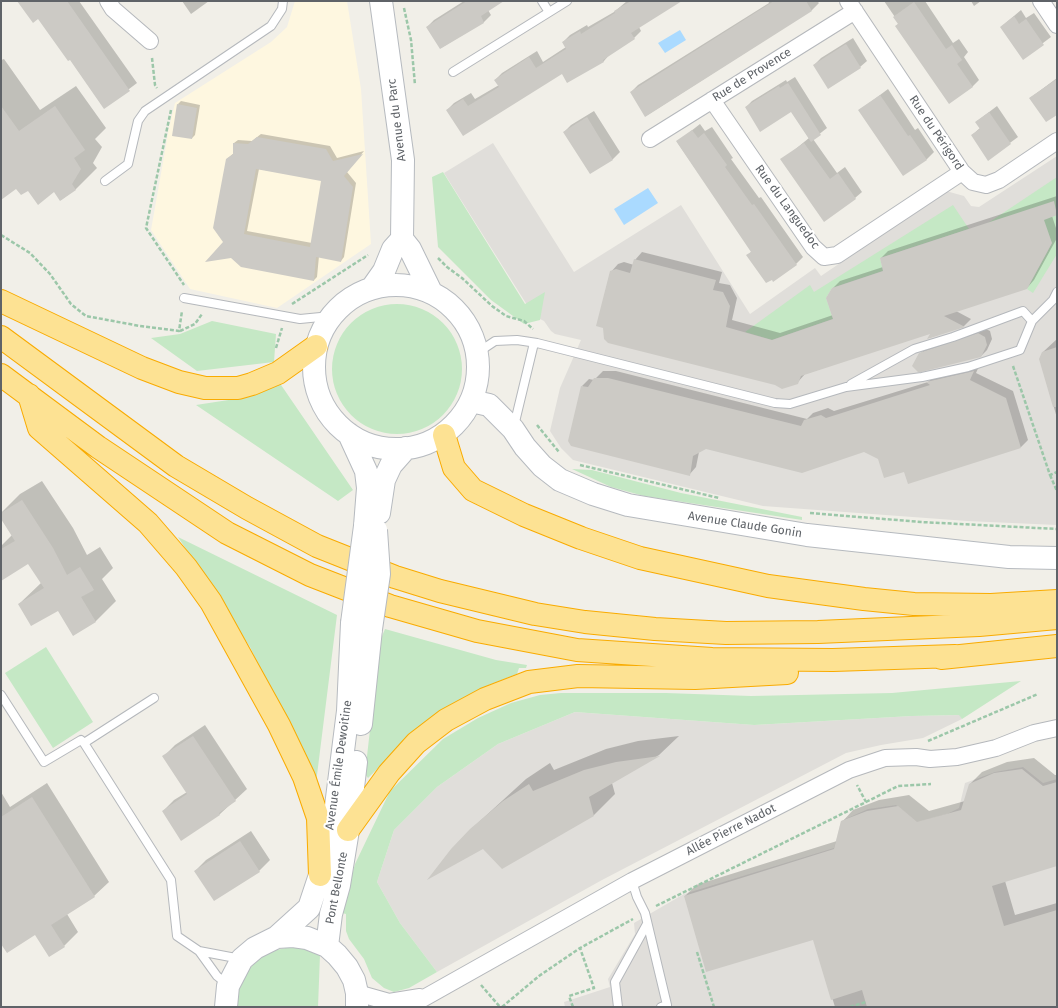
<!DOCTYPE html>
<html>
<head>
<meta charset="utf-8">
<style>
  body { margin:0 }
  #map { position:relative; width:1058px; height:1008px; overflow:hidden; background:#f1efe8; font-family:"Fira Sans",sans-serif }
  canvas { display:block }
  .frame { position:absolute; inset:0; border:2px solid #5f6368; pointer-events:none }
</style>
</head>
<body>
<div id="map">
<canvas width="1058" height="1008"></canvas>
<div class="frame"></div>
</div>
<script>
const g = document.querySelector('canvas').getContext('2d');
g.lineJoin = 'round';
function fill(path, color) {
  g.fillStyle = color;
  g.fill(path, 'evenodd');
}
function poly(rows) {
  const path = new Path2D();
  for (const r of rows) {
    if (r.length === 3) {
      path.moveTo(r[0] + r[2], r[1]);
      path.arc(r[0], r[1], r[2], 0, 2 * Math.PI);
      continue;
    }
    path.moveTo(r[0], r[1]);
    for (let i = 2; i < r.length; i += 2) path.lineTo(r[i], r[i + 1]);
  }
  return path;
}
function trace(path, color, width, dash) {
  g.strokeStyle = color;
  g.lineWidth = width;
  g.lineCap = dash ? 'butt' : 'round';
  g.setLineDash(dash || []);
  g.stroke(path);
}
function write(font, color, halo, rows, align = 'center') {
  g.font = font + ' "Fira Sans",sans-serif';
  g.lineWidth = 4;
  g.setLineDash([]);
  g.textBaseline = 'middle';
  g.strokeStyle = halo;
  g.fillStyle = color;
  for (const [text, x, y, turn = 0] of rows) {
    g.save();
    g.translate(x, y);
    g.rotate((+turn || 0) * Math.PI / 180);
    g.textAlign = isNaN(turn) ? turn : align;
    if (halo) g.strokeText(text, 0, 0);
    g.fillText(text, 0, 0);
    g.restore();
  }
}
fill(poly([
  [295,1,347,1,361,89,371,244,277,308,190,289,151,230,169,128,175,103,271,42,287,27]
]), '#fef7e0');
fill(poly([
  [493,143,574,272,681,205,750,314,815,268,821,276,946,191,964,196,971,206,979,207,1057,156,1057,525,967,521,763,506,573,460,561,448,550,431,560,388,581,340,555,334,551,331,544,321,534,316,444,173],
  [575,712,754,725,912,716,960,715,962,719,923,738,881,745,846,753,602,880,437,972,400,923,377,882,394,830,437,787,498,744],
  [1023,767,1043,783,1057,779,1057,1007,565,1007,564,1002,610,987,608,979,635,934,634,923,684,894,834,848,841,821,868,809,896,805,917,823,947,814,959,808,965,783,995,772]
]), '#e0deda');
fill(poly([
  [443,172,525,304,545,292,540,320,524,324,491,300,438,247,432,177],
  [1057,177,1057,254,1033,293,1027,289,1052,243,988,223],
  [953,205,969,229,880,258,883,271,832,288,826,298,833,319,772,340,745,332,810,285,814,292],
  [397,369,65],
  [212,321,276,334,274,362,197,371,151,338,180,334],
  [279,382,353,490,338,501,196,405,248,397],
  [572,469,592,470,681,493,802,517,802,520,644,496,611,487],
  [178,537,337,615,316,783,250,647],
  [385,629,496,660,527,665,526,668,519,668,517,674,489,685,465,697,407,740,368,778,365,774,380,641],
  [46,647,93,722,53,748,5,673],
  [1021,681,962,719,959,715,912,716,754,725,575,712,498,744,437,787,394,830,377,882,400,923,437,972,409,988,394,992,384,988,372,978,364,959,349,939,346,931,346,914,342,913,355,864,390,791,443,739,478,718,511,703,540,695,561,693,666,693,751,696,892,693],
  [290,947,307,949,320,955,318,1007,237,1007,239,989,246,973,257,960,272,951]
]), '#c5e8c5');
fill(poly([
  [680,30,686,40,665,53,658,43],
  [648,188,658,203,624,225,614,209]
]), '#aadaff');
fill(poly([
  [18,1,79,1,137,83,104,108,70,59,38,18],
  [182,1,209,1,191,14],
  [464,1,502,1,488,10,491,15,484,22,441,48,427,27,434,20],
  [627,1,680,1,639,27,641,31,634,38,610,54,604,61,567,82,562,73,463,134,447,110,454,103,471,93,475,99,499,85,495,80,502,73,537,51,543,62,566,47,563,42,570,35,587,25,588,27,614,12],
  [768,1,817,1,819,3,812,10,646,116,631,92,638,85,769,3],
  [884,1,925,1,953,43,959,39,968,52,964,57,979,80,972,87,896,26,899,23],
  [971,1,981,1,974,6],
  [1021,10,1026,18,1034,13,1051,37,1023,58,1001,27],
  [853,38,867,61,860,67,814,65,821,58],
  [4,59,40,110,76,86,106,128,95,139,102,147,93,163,97,168,76,189,61,200,54,191,17,187,1,198,1,60],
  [795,77,827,128,813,139,837,173,845,167,862,192,855,198,782,160,809,138,791,111,746,107,752,101,786,80,787,82],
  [1057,78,1057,114,1030,98],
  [888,89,915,130,918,128,934,152,927,159,903,175,860,110],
  [181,101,200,105,195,135,192,138,178,104],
  [997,106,1018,137,988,159,972,135,980,128,976,122],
  [594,111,620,152,613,159,590,173,564,132,571,125],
  [700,124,705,131,712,127,733,158,731,159,759,198,761,197,803,257,796,264,748,255,752,251,677,142],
  [261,134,330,146,337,158,364,151,347,172,356,183,344,257,341,261,319,256,317,277,314,280,224,242,227,159,234,153,234,143,238,140,252,141],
  [259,169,322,180,312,243,247,231],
  [1057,196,1057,214,1052,216,1057,231,1057,238,1034,280,1027,288,956,311,971,319,964,326,929,338,932,332,805,374,797,383,611,272,618,264,624,262,634,265,635,260,642,252,722,272,719,283,730,285,737,298,732,320,780,333,833,315,833,288,840,281,883,267,881,258,888,251],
  [984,328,990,331,992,339,987,350,981,356,918,371,920,354,926,348],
  [1057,339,1057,418,1040,359,1043,352],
  [980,364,976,373,1013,391,1028,440,1021,447,905,470,864,451,706,448,699,452,696,467,689,475,582,386,589,379,594,380,603,371,616,371,807,419,813,413,828,408,834,411,928,382,935,375],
  [42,481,73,528,87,555,100,547,113,568,102,579,116,601,96,621,73,635,58,609,19,604,41,583,29,562,1,575,1,546,12,535,1,517,1,513,20,494],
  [205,725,247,789,220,814,182,839,163,811,174,800,187,792,164,756,175,745],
  [679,736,659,755,612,783,615,794,594,815,479,822,526,779,550,763,554,770,606,749,638,741],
  [1034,758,1055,775,1057,775,1057,865,1005,881,1015,915,1057,903,1057,1007,835,1007,814,939,685,896,696,885,837,841,842,822,853,810,879,800,909,795,929,811,965,801,970,784,982,772,1007,762],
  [47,783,109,882,94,896,67,914,78,932,64,946,35,934,1,943,1,792,10,807],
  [251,831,270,860,259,871,195,871,206,860]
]), '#0003');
fill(poly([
  [17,1,67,1,130,91,104,109,70,60,68,61,38,19,33,23],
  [467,1,504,1,481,16,484,23,440,49,426,27],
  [631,1,682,1,631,33,635,39,603,60,604,62,567,83,562,74,463,136,446,110,463,99,468,106,499,87,494,80,529,57,536,68,566,49,562,42,580,31,581,34,615,13,614,11],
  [774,1,806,1,812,11,645,117,630,92],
  [914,2,946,49,952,45,957,53,962,60,957,64,973,87,949,104,895,26,898,24,893,17],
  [1014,16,1019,24,1026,19,1044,45,1023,60,1000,27],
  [846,44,861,68,828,89,813,65],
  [1057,79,1057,115,1046,122,1029,98],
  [788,83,821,135,811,142,791,112,760,132,745,107,779,86,780,88],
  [880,95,908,136,910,135,927,160,903,176,858,110],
  [177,104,197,108,192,139,172,136],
  [1,106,19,131,55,106,85,150,74,158,81,169,72,184,76,190,60,201,54,192,38,205,28,191,21,195,16,189,1,200],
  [989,112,1011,144,988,161,971,135,980,129,975,122],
  [587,117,613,160,590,174,563,132],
  [692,130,698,138,704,133,727,165,725,167,752,205,754,204,797,265,773,282,772,280,766,283,746,255,751,252,676,141],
  [257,137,326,149,333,161,363,154,344,176,353,187,341,262,316,257,314,281,241,267,231,258,205,262,223,242,213,228,226,159,233,154,233,143,248,144],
  [256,169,321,181,310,247,244,234],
  [804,143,830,179,838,173,856,199,824,222,780,159],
  [1054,201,1057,215,1044,220,1052,243,1027,289,944,316,965,327,927,339,930,334,801,376,798,384,782,389,775,385,608,343,604,339,603,328,596,326,610,271,616,269,630,273,634,259,716,280,713,290,723,292,730,306,726,327,772,340,833,319,826,298,832,288,883,271,880,258],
  [978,333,985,337,987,345,981,357,921,372,918,372,912,366,919,353],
  [1057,347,1057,407,1053,407,1039,359,1042,352],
  [974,371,970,380,1006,398,1021,448,908,484,904,472,884,478,878,459,864,452,802,473,706,449,693,456,690,476,571,446,568,441,581,386,588,387,594,378,608,378,801,426,804,420,821,415,826,418,930,385,926,382],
  [22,500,53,548,67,575,80,567,94,590,81,597,96,622,73,636,58,611,31,626,18,604,44,588,28,564,1,581,1,549,15,541,1,519,1,513],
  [193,736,236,801,219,813,220,815,181,841,162,811,187,794,162,756],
  [660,756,589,797,594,816,502,869,483,849,427,880,451,849,470,829,503,801,529,784,533,791,584,770,616,762],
  [1022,769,1043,786,1057,782,1057,866,992,886,1004,926,1057,910,1057,1007,867,1007,862,990,831,1000,813,940,706,972,684,896,834,849,841,821,867,811,898,806,917,822,961,810,969,784,994,773],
  [32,797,95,897,51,925,65,947,49,957,35,935,7,953,1,944,1,817],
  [240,841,260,872,214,901,194,871]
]), '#cccac5');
const lane = poly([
  [542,1,549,12],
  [453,72,567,1],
  [105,181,128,164,138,121,145,111,271,26,282,9,283,1],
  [184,298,300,319,331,316],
  [477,353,495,341,517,340,537,343,775,403,790,404,846,387,922,377,968,367,1020,350,1032,321,1053,300,1057,292],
  [851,384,914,349,953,337,1023,311,1032,321],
  [514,426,534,343],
  [1,695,44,762,81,740,84,743],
  [154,698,84,743,171,880,177,936,199,951,241,959],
  [632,881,637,897,645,913,667,1005,661,1007],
  [199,951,217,976,228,985],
  [618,1007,615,982,647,924]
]);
const street = poly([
  [108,1,113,9,150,41],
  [848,1,962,172,973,182,986,185,999,180,1057,141],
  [1041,1,1057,25],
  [712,100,813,247,824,257,837,255,962,172],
  [650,139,855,11],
  [357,993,389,1002,420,997],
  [408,1007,632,881,849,770,885,758,916,757,930,759,957,757,996,748,1034,733,1057,728]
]);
const secondary = poly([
  [381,1,403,160,402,239,410,249,431,292],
  [396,367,82],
  [372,288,384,271,393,249,402,239],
  [471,401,489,405,513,429,525,447,542,466,560,480,593,494,628,505,807,535,1009,557,1057,558],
  [349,434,366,471,368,488,365,526],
  [379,513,384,480,391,465,406,448],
  [361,724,371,629],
  [277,937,309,908,320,875,335,814,348,711,352,623],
  [327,946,331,914,339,885,348,830,356,762],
  [226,1007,228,986,242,959,255,948,277,937,293,936,307,938,327,946,337,955,347,967,354,980,357,993,357,1007]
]);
const highway = poly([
  [1,301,142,368,179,382,205,388,238,388,252,384,278,373,316,346],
  [1,337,176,466,247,508,317,546,395,577,440,591,535,614,585,622,655,629,726,633,818,632,979,625,1057,618],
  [1,375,98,447,227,533,310,575,390,606,477,631,577,650,712,659,833,660,955,656],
  [29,395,39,428,148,523,186,567,211,602,279,725,304,777,318,818,320,875],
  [444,435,454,468,473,490,524,515,581,538,640,558,768,586,864,599,914,604,991,605,1057,601],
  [941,658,1057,646],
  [348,830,389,773,416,743,446,720,485,699,529,682,578,676,695,678,787,673]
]);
trace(lane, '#b5b8bc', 10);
trace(street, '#b5b8bc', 18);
trace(secondary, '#b6babf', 24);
trace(highway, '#f9ab00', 24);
trace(poly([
  [404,8,411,40,415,85],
  [152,58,155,85,157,88],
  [171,110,146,228,184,285],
  [1,235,30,253,50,274,71,304,86,316,140,326,179,331,182,311],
  [438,258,447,267,462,278,492,306,506,316,524,321,533,329],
  [292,304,368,255],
  [180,331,195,324,202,314],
  [276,348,282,328],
  [1013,366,1050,475,1057,472],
  [537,425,559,452],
  [580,465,719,498],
  [1050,475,1057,491],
  [810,513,921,522,1057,529],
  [928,741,1038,694],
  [866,802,898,786,931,784],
  [656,906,866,802,857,785],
  [697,952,714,1007],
  [481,985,500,1007],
  [502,1007,539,976,580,948,633,919],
  [573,1007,569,996,594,988,580,948],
  [850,1007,866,1002]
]), '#9cc7a9', 2.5, [4, 2]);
trace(lane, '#fff', 8);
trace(street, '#fff', 16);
trace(secondary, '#fff', 22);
trace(highway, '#fde293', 22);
const secondaryBridge = poly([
  [352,623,365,526],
  [371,629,379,574,376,530]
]);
trace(secondaryBridge, '#b6babf', 24, []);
trace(secondaryBridge, '#fff', 22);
write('12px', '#5f6368', '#fff', [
  ["Rue de Provence",752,75,-32],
  ["Avenue du Parc",397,120,-97],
  ["Rue du Périgord",936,133,56],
  ["Rue du Languedoc",787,207,54],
  ["Avenue Claude Gonin",745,525,9],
  ["Avenue Émile Dewoitine",339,765,-82],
  ["Allée Pierre Nadot",731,830,-27],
  ["Pont Bellonte",337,888,-79]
]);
</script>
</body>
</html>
